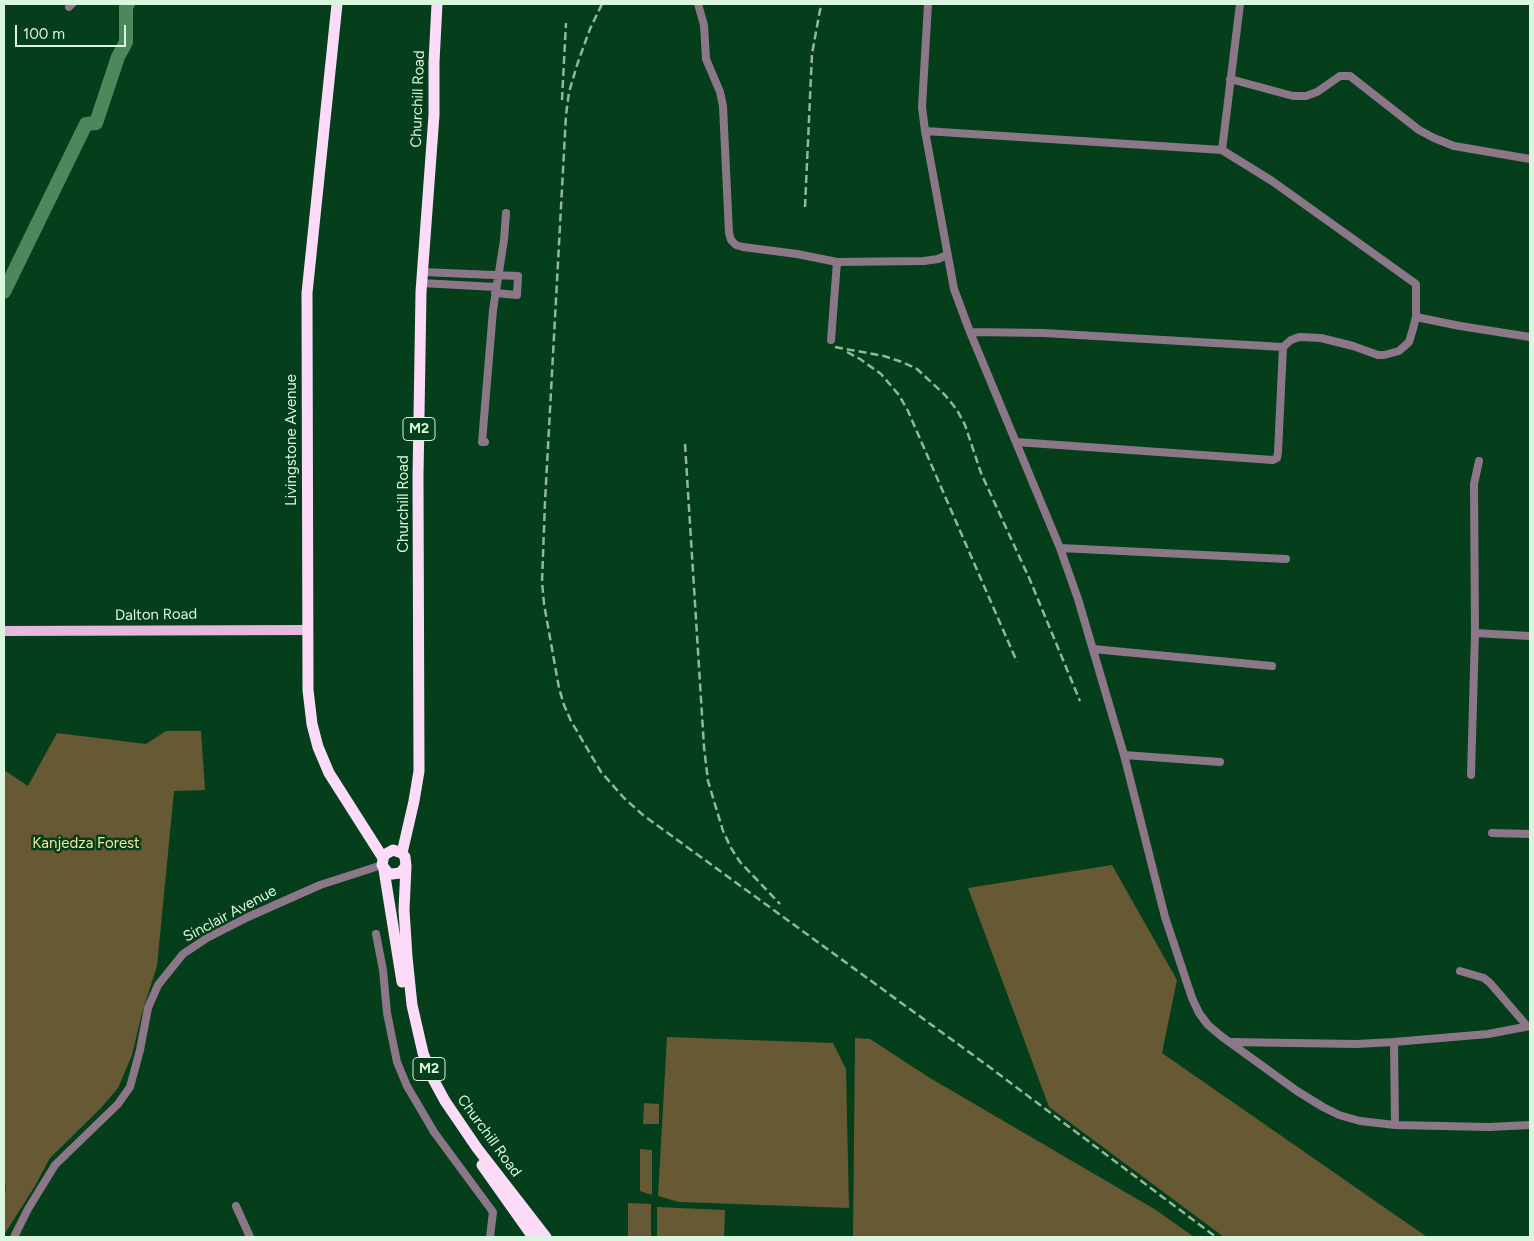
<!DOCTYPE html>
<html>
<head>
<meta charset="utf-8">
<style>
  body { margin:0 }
  #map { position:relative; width:1534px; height:1241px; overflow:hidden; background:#053e1b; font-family:Figtree,sans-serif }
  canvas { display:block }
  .frame { position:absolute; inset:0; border:5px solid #daf6df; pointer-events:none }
  .scale { position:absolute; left:15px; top:25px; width:111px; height:22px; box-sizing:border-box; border:2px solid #daf6df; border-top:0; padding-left:6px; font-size:15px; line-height:18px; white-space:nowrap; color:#daf6df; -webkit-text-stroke:4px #053e1b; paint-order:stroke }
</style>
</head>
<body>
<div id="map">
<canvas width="1534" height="1241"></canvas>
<div class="frame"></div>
<div class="scale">100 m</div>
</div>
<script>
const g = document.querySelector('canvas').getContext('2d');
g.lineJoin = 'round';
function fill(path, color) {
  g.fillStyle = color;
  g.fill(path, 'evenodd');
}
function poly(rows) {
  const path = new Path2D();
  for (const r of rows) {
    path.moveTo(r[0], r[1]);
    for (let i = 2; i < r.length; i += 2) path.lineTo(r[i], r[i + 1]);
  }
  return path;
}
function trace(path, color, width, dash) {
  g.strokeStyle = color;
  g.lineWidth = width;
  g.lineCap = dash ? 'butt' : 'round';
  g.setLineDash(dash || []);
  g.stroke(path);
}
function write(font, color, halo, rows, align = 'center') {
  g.font = font + ' Figtree,sans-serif';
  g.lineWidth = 5;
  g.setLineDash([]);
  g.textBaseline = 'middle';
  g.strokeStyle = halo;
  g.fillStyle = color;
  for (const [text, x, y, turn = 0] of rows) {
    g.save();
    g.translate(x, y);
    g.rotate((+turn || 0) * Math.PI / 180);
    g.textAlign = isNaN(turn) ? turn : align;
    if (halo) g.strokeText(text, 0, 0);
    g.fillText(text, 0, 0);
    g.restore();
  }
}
fill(poly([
  [166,731,201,731,205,790,174,791,157,966,142,1013,132,1055,118,1088,100,1109,50,1158,35,1186,4,1235,4,1192,6,1191,4,1173,4,770,28,786,57,733,146,744],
  [1112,865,1177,980,1162,1053,1427,1237,1224,1237,1049,1107,968,888],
  [667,1037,833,1043,846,1069,849,1208,679,1202,658,1196],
  [855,1038,870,1039,930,1078,1156,1210,1194,1237,853,1237],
  [644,1103,659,1104,659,1124,643,1124],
  [640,1149,652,1150,652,1195,640,1191],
  [628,1203,651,1204,651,1237,628,1237],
  [657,1207,725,1210,724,1237,657,1237]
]), '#675933');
trace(poly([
  [4,292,86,124,96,123,118,57,126,42,126,7,128,4]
]), '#4d885c', 14);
trace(poly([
  [698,4,704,25,706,59,720,92,723,106,729,233,731,240,736,245,743,247,797,254,837,262,924,261,938,259,947,255],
  [928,4,922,107,925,131,954,289,970,332,1060,548,1078,599,1124,755,1165,917,1192,998,1199,1013,1208,1025,1221,1036,1297,1091,1323,1107,1339,1115,1360,1121,1395,1125,1489,1127,1530,1125],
  [69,7,72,4],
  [1230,79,1293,96,1306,96,1317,92,1340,76,1350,76,1419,130,1434,138,1454,146,1530,159],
  [925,131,1222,150,1272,181,1416,284,1416,317,1413,329,1409,342,1399,351,1384,355,1378,355,1353,346,1321,338,1299,337,1291,340,1283,347,1278,452,1277,458,1273,460,1016,442],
  [1222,150,1240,4],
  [422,272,518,276,517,295,495,293],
  [421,283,496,287],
  [1416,317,1460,326,1530,337],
  [970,332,1044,333,1283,347],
  [831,340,837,262],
  [485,442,482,442,493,310,504,240,506,213],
  [1060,548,1286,559],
  [1475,633,1530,636],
  [1093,649,1272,666],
  [1124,755,1220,762],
  [1471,775,1475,633,1474,484,1479,461],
  [1492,833,1530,834],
  [376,934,383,970,387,1013,397,1062,407,1086,434,1132,493,1212,490,1237],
  [1460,971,1484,978,1490,983,1527,1026],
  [1232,1042,1356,1044,1394,1042,1488,1034,1530,1026],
  [1394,1042,1395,1125],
  [236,1206,250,1237],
  [14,1237,28,1209,55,1165,118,1104,130,1087,140,1050,148,1008,158,985,183,954,207,938,248,917,320,885,382,865]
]), '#8c7789', 8);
trace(poly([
  [4,631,308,630]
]), '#e5b9df', 10);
trace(poly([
  [337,4,307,293,308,690,312,724,318,747,329,773,383,858],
  [402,853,393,850,384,855,382,865,388,873,392,874,400,873,406,866,405,857,402,853,414,801,419,771,418,477,421,292,434,115,434,62,437,4],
  [406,866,404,910,407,957,412,1005,423,1053,432,1077,445,1101,477,1148,546,1237],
  [384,870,402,982],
  [482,1165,533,1237]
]), '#fbdbf7', 11);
trace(poly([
  [602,4,590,29,578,62,569,92,566,115,545,502,542,582,544,604,559,688,564,705,571,721,601,772,624,798,643,815,984,1063,1216,1237],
  [562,100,566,23],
  [805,207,812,54,820,10,823,4],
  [835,347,884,356,902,362,917,369,945,395,957,410,965,425,981,473,1030,580,1080,701],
  [847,352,860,359,881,374,899,395,908,411,1017,662],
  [685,444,704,747,708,781,723,831,731,848,740,862,780,904]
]), '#91b79c', 2.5, [8, 4]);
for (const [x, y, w] of [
  [419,429,32],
  [429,1069,32]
]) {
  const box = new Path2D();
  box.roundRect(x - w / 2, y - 11.5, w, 23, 4);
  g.fillStyle = '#053e1b';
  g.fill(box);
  trace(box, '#daf6df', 1);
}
write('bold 14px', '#daf6df', null, [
  ["M2",419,429],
  ["M2",429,1069]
]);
write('15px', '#daf6df', '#053e1b', [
  ["Churchill Road",418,99,-88],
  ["Livingstone Avenue",292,440,-90],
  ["Churchill Road",404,504,-90],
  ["Dalton Road",156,615,-1],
  ["Sinclair Avenue",230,914,-28],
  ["Churchill Road",489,1136,54]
]);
write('15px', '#fde297', '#053e1b', [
  ["Kanjedza Forest",86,844]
]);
</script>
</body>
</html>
